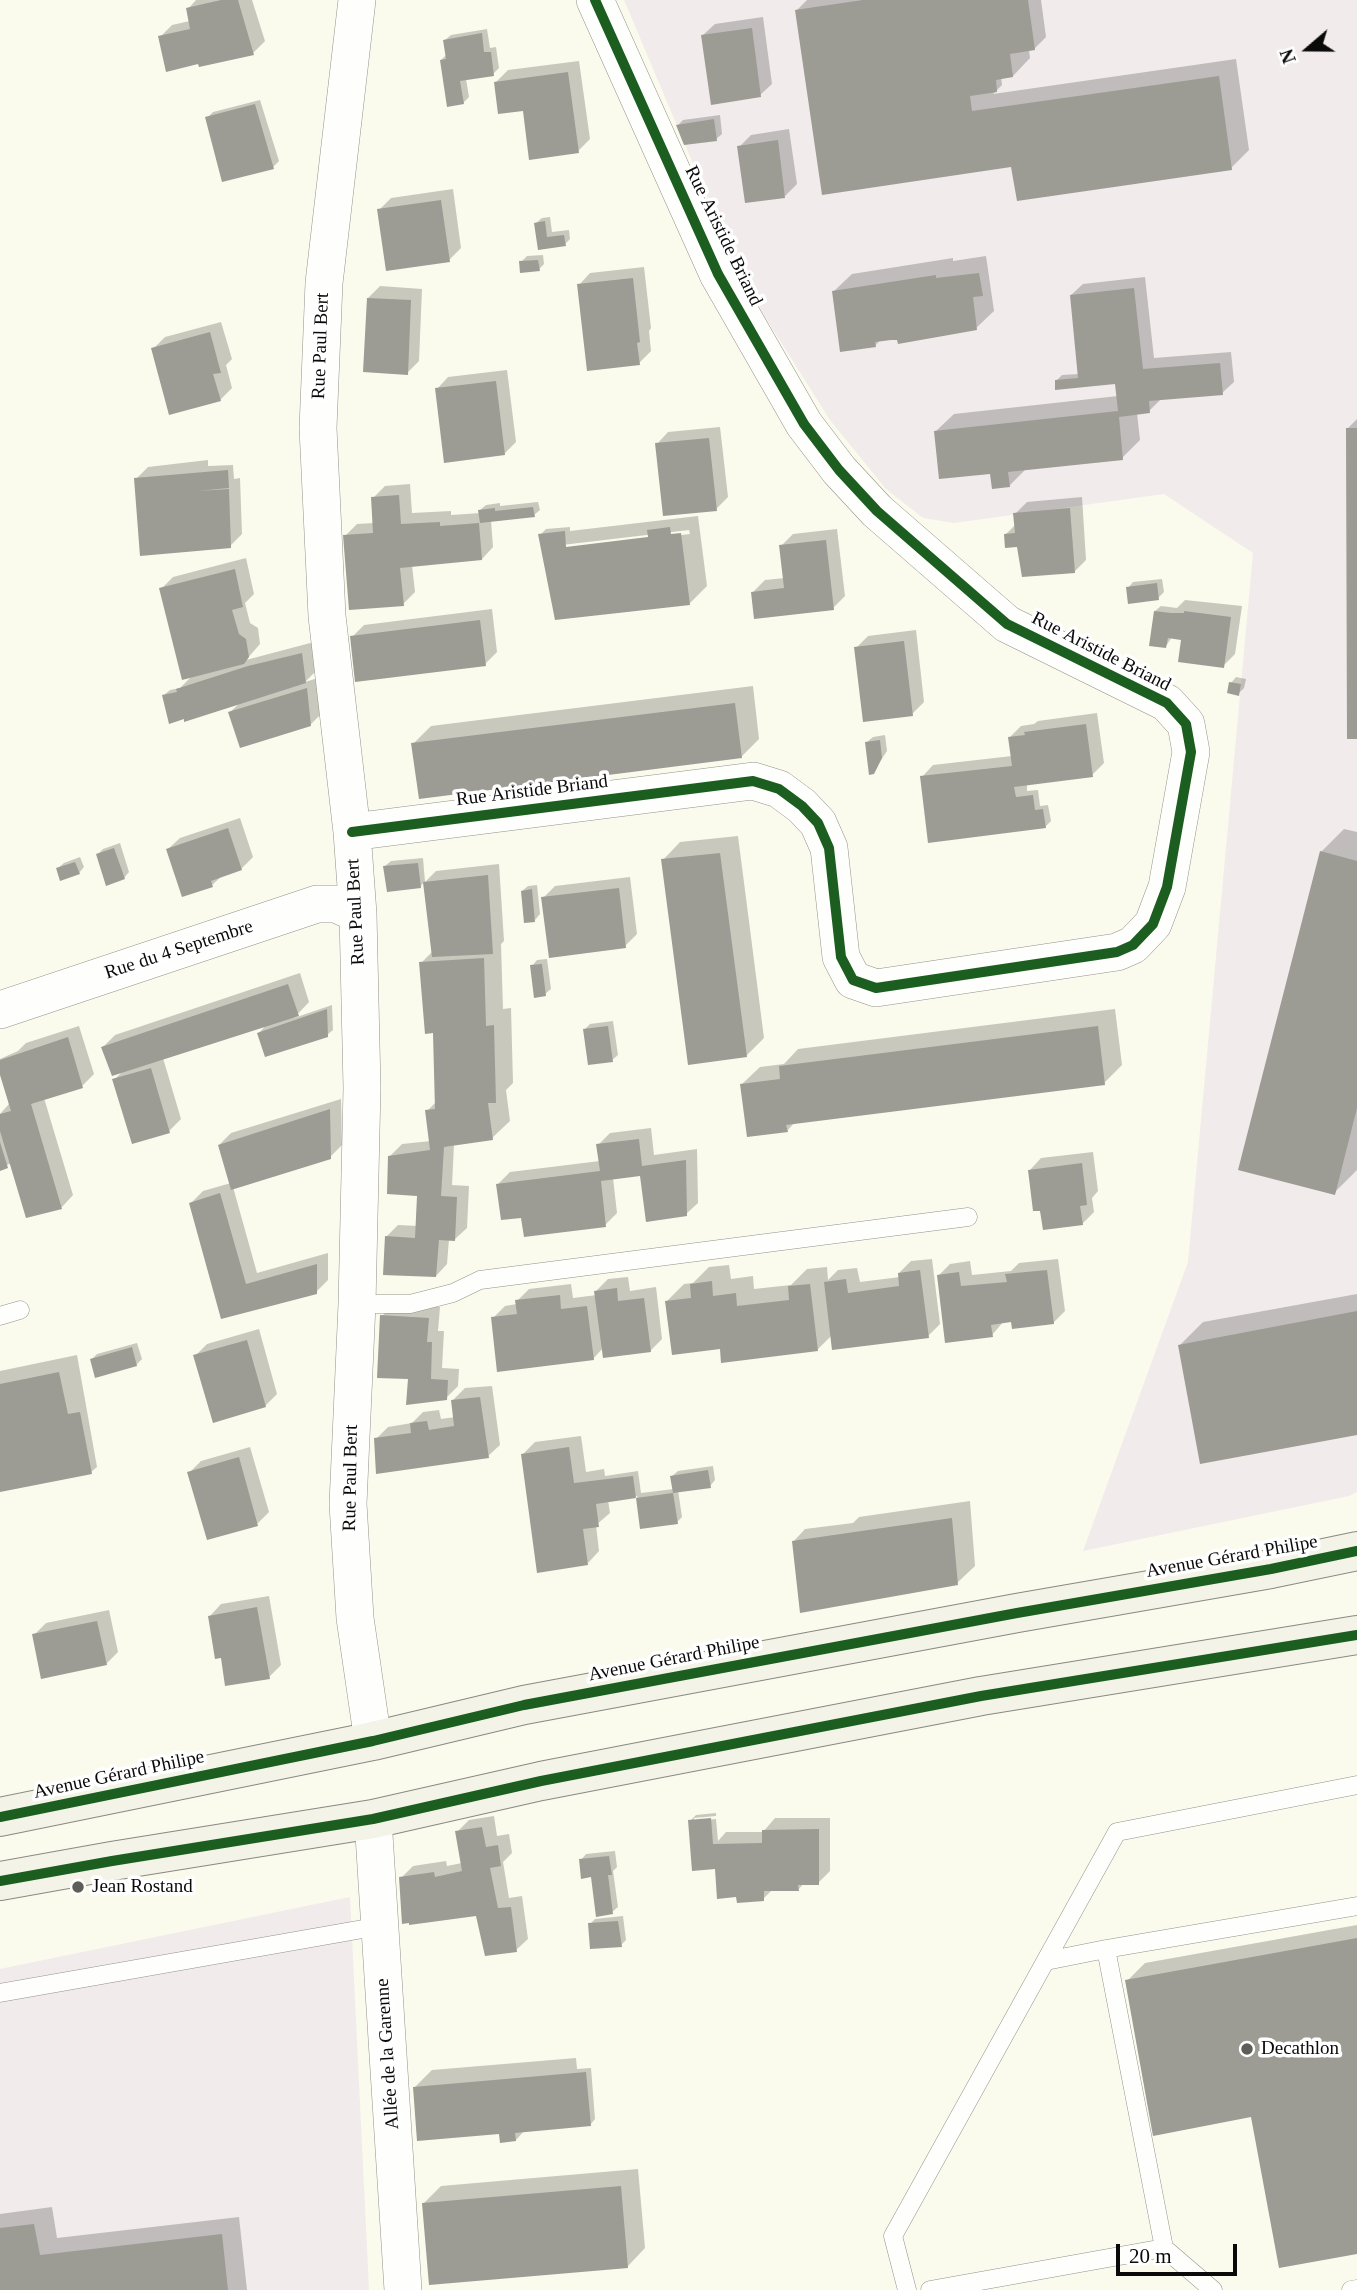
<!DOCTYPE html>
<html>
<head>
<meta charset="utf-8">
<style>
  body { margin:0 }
  #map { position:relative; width:1357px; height:2290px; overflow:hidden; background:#fafaed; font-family:"Times New Roman",serif }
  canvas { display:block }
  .north { position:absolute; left:1273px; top:14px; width:70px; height:70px; -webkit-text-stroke:5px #fff; paint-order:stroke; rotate:250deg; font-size:19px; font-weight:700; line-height:28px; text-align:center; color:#0a0a0a }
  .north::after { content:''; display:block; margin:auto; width:24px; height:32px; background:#0a0a0a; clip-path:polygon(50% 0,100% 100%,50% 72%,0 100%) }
  .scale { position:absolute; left:1116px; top:2244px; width:121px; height:32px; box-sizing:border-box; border:4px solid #0a0a0a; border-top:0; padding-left:9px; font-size:21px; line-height:24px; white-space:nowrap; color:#0a0a0a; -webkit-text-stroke:5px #fff; paint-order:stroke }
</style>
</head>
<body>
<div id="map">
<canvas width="1357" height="2290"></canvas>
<div class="north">N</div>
<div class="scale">20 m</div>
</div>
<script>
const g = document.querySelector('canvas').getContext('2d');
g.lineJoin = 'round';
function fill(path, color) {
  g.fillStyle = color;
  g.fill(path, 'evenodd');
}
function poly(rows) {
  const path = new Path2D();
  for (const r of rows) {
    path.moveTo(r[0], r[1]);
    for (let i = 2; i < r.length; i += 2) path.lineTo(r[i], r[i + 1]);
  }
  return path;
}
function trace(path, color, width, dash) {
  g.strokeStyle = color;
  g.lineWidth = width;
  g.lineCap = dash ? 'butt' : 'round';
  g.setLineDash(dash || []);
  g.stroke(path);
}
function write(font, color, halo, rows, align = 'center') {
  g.font = font + ' "Times New Roman",serif';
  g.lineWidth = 7;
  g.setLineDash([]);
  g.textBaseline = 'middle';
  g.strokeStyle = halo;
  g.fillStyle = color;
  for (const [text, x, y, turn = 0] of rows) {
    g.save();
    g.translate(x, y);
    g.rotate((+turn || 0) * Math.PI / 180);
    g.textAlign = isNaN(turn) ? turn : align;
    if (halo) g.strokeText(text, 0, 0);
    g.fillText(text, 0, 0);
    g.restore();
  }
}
fill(poly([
  [624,0,1357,0,1357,1492,1349,1496,1083,1551,1188,1262,1253,553,1164,494,954,523,923,518,886,489,830,420,743,282],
  [350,1897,369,2290,0,2290,0,1969]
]), '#f1ebeb');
fill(poly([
  [196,0,252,0,265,41,253,53,160,37,172,25,190,21,188,9],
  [807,0,1041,0,1046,37,1034,49,1029,50,1030,58,1013,76,1001,77,1002,85,993,94,1236,59,1249,150,1231,168,1013,165,797,10],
  [763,17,772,84,760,95,703,35,715,24],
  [487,29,490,48,496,47,499,68,493,74,466,79,469,97,463,103,441,60,447,54,445,40,451,35],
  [579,61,590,139,578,151,524,109,496,82,508,70],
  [260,100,279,161,273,167,223,180,207,118,213,112],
  [720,115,722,134,716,139,678,125,683,120],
  [789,129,797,184,785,196,739,147,751,135],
  [453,189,461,248,449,260,379,210,391,198],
  [550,217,552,232,569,230,570,239,565,244,540,248,536,223,542,218],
  [543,255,544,264,539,269,521,262,527,256],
  [986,256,994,311,976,328,881,339,875,346,834,291,852,274,953,258,953,261],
  [644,267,651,328,649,331,651,351,639,363,579,285,590,273],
  [1145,277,1154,358,1231,352,1234,382,1222,393,1162,398,1149,411,1137,413,1140,440,1122,458,1027,468,1009,486,936,431,954,414,1118,396,1120,382,1056,381,1062,375,1079,374,1071,295,1083,284],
  [380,286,422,289,419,361,407,373,368,298],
  [221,322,232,359,226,365,232,388,220,400,153,349,165,337],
  [507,370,516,442,504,454,437,389,448,377],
  [1357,419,1357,737,1348,428],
  [720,427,728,497,716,509,657,444,668,432],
  [208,460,208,466,233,465,234,479,240,478,242,534,230,546,136,479,148,467],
  [410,484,412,513,451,511,451,515,481,513,480,510,486,505,500,503,500,506,538,502,540,510,534,515,491,520,493,547,482,559,412,565,415,592,403,604,345,536,357,524,374,523,373,498,385,486],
  [1082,497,1086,560,1074,572,1018,545,1005,535,1016,524,1015,514,1027,502],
  [698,516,707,586,689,604,557,618,540,535,546,529,570,527,570,531],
  [689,530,690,534,562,549,562,545],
  [837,529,845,596,833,608,753,592,765,580,785,578,781,546,793,534],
  [246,558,254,594,245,603,250,623,258,628,260,644,246,660,314,642,317,670,305,682,318,678,322,713,310,725,230,712,241,702,164,695,170,690,180,688,193,675,161,589,173,577],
  [1162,579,1164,592,1158,598,1128,588,1133,582],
  [1185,600,1242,606,1235,654,1223,666,1183,638,1172,637,1166,646,1155,611,1161,606,1177,608],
  [492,609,497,652,485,664,352,637,364,625],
  [916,630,924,702,912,714,856,648,868,636],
  [1236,677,1246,679,1244,688,1238,694,1231,683],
  [753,686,759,739,741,757,413,744,431,726],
  [1097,713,1104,763,1092,775,1027,783,1027,791,1038,790,1040,806,1048,805,1051,821,1045,827,922,777,933,765,1012,756,1009,738,1021,726,1034,724,1038,721],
  [885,735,887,751,873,772,867,742,873,737],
  [240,818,253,857,241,869,223,875,212,885,168,849,180,838],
  [1344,829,1357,832,1357,1170,1334,1193,1321,852],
  [738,836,764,1038,746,1056,663,860,680,842],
  [120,843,129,872,124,878,98,854,103,849],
  [80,857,84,867,79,873,58,868,64,863],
  [423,858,425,882,436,871,499,864,504,941,501,944,503,1009,511,1008,513,1083,506,1090,510,1121,492,1138,454,1144,452,1185,469,1186,467,1228,455,1239,449,1239,447,1264,436,1276,386,1237,398,1225,418,1226,419,1195,390,1156,402,1144,431,1141,427,1111,436,1102,435,1031,421,963,433,951,424,882,420,887,385,866,391,861],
  [630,877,637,934,625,946,543,898,555,886],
  [537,885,540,914,535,920,522,891,528,886],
  [547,959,551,989,545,994,532,966,537,960],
  [300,973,309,1002,294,1018,332,1005,333,1030,327,1035,259,1033,268,1023,163,1058,181,1119,169,1131,114,1080,124,1070,103,1047,115,1035],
  [1115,1009,1122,1065,1104,1083,795,1122,787,1131,742,1084,760,1067,784,1064,798,1049],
  [613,1021,618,1055,612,1060,584,1030,590,1024],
  [79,1026,94,1074,82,1086,44,1098,73,1195,62,1207,27,1216,11,1163,0,1169,0,1114,9,1104,0,1069,0,1059,18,1051,26,1043],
  [341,1099,342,1145,330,1157,233,1187,257,1273,328,1253,328,1280,316,1292,222,1317,191,1203,203,1191,231,1183,219,1145,231,1133],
  [651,1128,654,1155,697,1149,698,1203,686,1214,642,1174,613,1178,617,1213,605,1225,523,1216,498,1184,510,1172,600,1161,598,1145,610,1133],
  [1093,1152,1098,1191,1092,1198,1094,1212,1082,1224,1041,1209,1030,1170,1041,1158],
  [932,1259,940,1324,928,1336,832,1335,817,1350,721,1347,667,1301,684,1284,693,1283,709,1267,729,1265,731,1279,753,1276,754,1289,791,1285,807,1269,827,1267,828,1280,838,1270,857,1268,860,1282,900,1277,899,1273,911,1261],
  [1058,1259,1065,1311,1053,1323,1004,1321,992,1335,938,1276,950,1264,970,1261,972,1275,1011,1271,1019,1263],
  [628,1277,630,1291,656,1287,662,1339,650,1351,603,1348,593,1359,493,1318,505,1306,517,1304,517,1301,529,1289,571,1284,573,1298,597,1295,596,1291,608,1279],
  [1357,1294,1357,1433,1180,1345,1203,1322],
  [394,1304,440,1307,438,1331,444,1331,442,1368,459,1369,458,1386,446,1398,410,1378,382,1316],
  [259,1329,277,1394,265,1406,195,1356,207,1344],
  [137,1343,142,1359,136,1365,92,1359,97,1354],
  [77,1355,97,1467,91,1472,0,1491,0,1371],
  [492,1386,500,1445,488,1456,376,1439,388,1427,412,1423,423,1412,439,1410,441,1419,455,1417,453,1400,465,1388],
  [581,1436,586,1472,604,1469,605,1476,638,1471,641,1493,674,1489,672,1476,678,1471,713,1466,715,1480,710,1486,678,1490,682,1517,677,1522,642,1527,637,1496,608,1500,610,1513,596,1525,599,1551,588,1563,523,1454,535,1442],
  [250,1447,269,1512,257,1524,189,1473,201,1461],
  [970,1501,975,1566,957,1583,794,1541,805,1529,853,1523,859,1517],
  [269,1596,281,1665,269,1677,222,1656,210,1616,221,1604],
  [109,1610,118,1652,106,1664,34,1635,46,1623],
  [716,1813,716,1816,694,1818,694,1821,716,1819,718,1841,726,1832,763,1832,775,1818,830,1818,830,1871,818,1883,804,1883,798,1890,773,1889,763,1899,738,1898,690,1821,696,1815],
  [494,1816,497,1836,509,1834,512,1853,503,1862,509,1898,522,1896,528,1939,516,1950,477,1914,401,1878,413,1866,446,1861,447,1866,462,1863,457,1832,469,1820],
  [615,1851,617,1867,613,1871,618,1907,612,1912,581,1860,586,1854],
  [623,1916,626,1940,621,1945,590,1924,595,1919],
  [1357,1925,1357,2252,1252,2115,1127,1981,1145,1963],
  [576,2058,577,2069,591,2068,595,2119,590,2125,525,2130,516,2140,414,2088,432,2070],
  [638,2169,645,2248,628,2266,423,2204,441,2186],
  [52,2207,57,2238,239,2217,247,2290,0,2290,0,2214]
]), '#0003');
fill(poly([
  [221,0,238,0,254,55,199,67,198,64,166,72,158,36,190,29,186,8],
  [863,0,1028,0,1035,50,1010,54,1013,77,996,80,997,92,970,96,972,111,1219,76,1232,170,1017,201,1011,167,822,195,795,10],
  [752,28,761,97,711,105,701,35],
  [482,33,484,52,491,52,494,76,460,81,464,104,447,107,440,60,446,59,443,40],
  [568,72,579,153,529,160,523,111,498,114,494,82],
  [255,104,274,169,222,182,205,117],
  [714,119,717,141,684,145,676,125],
  [778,140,785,198,745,203,737,146],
  [441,200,450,262,386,271,377,209],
  [545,221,547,237,564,235,566,246,538,250,534,223],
  [538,260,540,271,520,273,519,261],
  [979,273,983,296,973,297,977,330,898,344,897,340,891,340,875,342,876,347,840,352,832,291,936,275,936,278],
  [633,278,640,342,637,343,640,365,587,371,577,284],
  [1134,288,1143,369,1220,363,1223,395,1149,401,1150,413,1119,417,1123,460,1008,472,1010,487,992,489,990,474,939,479,934,431,1118,411,1115,384,1055,390,1055,380,1078,378,1070,295],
  [367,298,411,300,408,375,363,372],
  [210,332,221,373,213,374,221,401,169,415,151,348],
  [496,381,505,455,444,463,435,388],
  [1346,428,1357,428,1357,739,1347,739],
  [709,438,717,511,663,516,655,443],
  [228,470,229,488,197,491,229,489,231,548,140,556,134,478],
  [399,495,401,524,440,522,440,526,479,523,482,560,400,568,404,606,349,610,343,535,373,533,371,497],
  [533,507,535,517,480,523,478,510,495,508,495,511],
  [1070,508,1075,573,1022,577,1017,547,1005,548,1004,534,1015,533,1013,513],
  [670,527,671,534,681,533,690,605,555,620,538,534,565,531,566,547,648,537,647,530],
  [826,540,834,610,754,619,751,592,784,588,779,545],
  [235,569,243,607,232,610,239,634,246,639,249,657,244,664,182,680,159,588],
  [1157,583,1159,600,1128,604,1126,587],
  [1154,611,1171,613,1184,613,1184,611,1231,617,1224,668,1178,662,1181,640,1168,638,1166,648,1149,646],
  [480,620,486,666,355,682,350,636],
  [904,641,913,716,863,722,854,647],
  [302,653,306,683,184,722,184,719,169,724,162,695,177,692,176,689,248,666],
  [1229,682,1241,684,1239,696,1227,693],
  [307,688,311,726,240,748,228,712],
  [735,703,742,758,419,799,411,743],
  [1086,724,1093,777,1014,787,1016,797,1033,795,1035,810,1043,809,1046,828,928,843,920,776,1012,766,1008,737,1025,735,1024,732],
  [880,740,882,758,874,774,869,775,865,742],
  [228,828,242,870,211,881,213,887,182,897,166,849],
  [114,848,125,879,106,886,96,854],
  [1320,851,1357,861,1357,1108,1335,1195,1238,1170],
  [720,853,747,1057,688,1065,661,859],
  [75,862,80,874,60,881,56,868],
  [418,863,421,888,387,892,383,866],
  [488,875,493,954,432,957,423,882],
  [619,888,626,948,549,958,541,897],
  [532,889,535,922,524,923,521,891],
  [484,958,486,1026,494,1025,496,1103,488,1103,493,1140,444,1147,441,1196,457,1197,455,1241,439,1240,436,1277,383,1275,385,1236,415,1238,417,1196,387,1194,388,1156,430,1150,425,1110,435,1109,433,1033,425,1034,419,962],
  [542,964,546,996,534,998,530,965],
  [288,984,299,1016,112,1076,101,1047],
  [327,1009,328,1037,265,1057,257,1033],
  [608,1026,613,1062,588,1065,583,1029],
  [1098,1026,1105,1085,786,1125,788,1132,747,1137,740,1084,780,1079,779,1066],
  [68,1037,83,1088,31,1104,62,1209,26,1218,0,1131,0,1114,11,1111,0,1075,0,1060],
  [151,1068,170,1133,132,1144,112,1079],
  [330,1109,331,1159,231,1190,218,1145],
  [639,1139,642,1166,686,1160,687,1216,646,1222,640,1176,601,1181,606,1227,524,1237,521,1218,501,1220,496,1184,600,1171,596,1144],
  [0,1142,8,1168,0,1171],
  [1082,1163,1087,1205,1080,1206,1083,1225,1043,1230,1040,1211,1033,1211,1028,1170],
  [220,1193,246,1284,317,1264,317,1294,221,1319,189,1203],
  [920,1270,929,1338,832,1350,824,1282,846,1279,848,1293,899,1286,898,1273],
  [1047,1270,1054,1324,1012,1329,1011,1322,991,1325,993,1337,945,1343,937,1275,959,1272,961,1286,1007,1282,1005,1274],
  [712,1281,713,1296,736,1293,737,1306,789,1300,788,1286,810,1284,818,1351,721,1363,720,1349,672,1355,665,1301,691,1298,690,1284],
  [617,1288,618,1301,644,1298,651,1352,603,1358,594,1291],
  [560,1295,561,1309,587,1306,594,1360,497,1372,491,1317,517,1314,515,1300],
  [1357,1311,1357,1435,1200,1464,1178,1345],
  [380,1315,429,1318,427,1342,432,1342,431,1379,448,1380,447,1400,406,1405,408,1379,377,1378],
  [247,1340,266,1407,213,1423,193,1355],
  [132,1347,137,1366,95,1378,90,1359],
  [59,1372,68,1414,80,1412,92,1474,0,1492,0,1384],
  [480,1397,489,1458,376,1474,374,1438,411,1433,410,1423,427,1421,429,1430,454,1426,451,1400],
  [569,1447,574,1483,633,1476,636,1498,596,1504,599,1527,583,1529,588,1565,537,1573,521,1454],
  [239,1457,258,1526,207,1540,187,1472],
  [708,1470,711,1488,673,1493,670,1476],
  [673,1493,678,1524,640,1529,636,1498],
  [952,1518,958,1585,800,1613,792,1541],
  [257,1607,270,1679,225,1686,221,1658,215,1659,208,1616],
  [97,1621,107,1665,41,1679,32,1634],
  [711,1818,713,1844,762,1843,762,1830,819,1829,819,1885,798,1885,799,1891,764,1891,764,1901,737,1903,736,1897,717,1899,715,1869,692,1871,688,1820],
  [482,1827,486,1847,498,1845,501,1866,490,1868,498,1908,511,1907,517,1952,485,1956,476,1916,409,1925,409,1923,402,1924,399,1877,434,1872,435,1877,462,1871,455,1831],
  [609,1856,612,1875,608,1875,613,1914,596,1917,591,1877,581,1879,579,1859],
  [618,1921,622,1947,590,1949,588,1923],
  [1357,1938,1357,2254,1279,2268,1251,2117,1153,2136,1125,1980],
  [586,2072,591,2126,515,2133,516,2141,500,2143,499,2134,417,2141,413,2087],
  [621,2186,628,2268,429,2285,422,2203],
  [34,2224,40,2255,222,2234,228,2290,0,2290,0,2228]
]), '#9c9b94');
const lane = poly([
  [357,1304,410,1304,453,1293,480,1280,968,1217],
  [0,1316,20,1310],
  [1046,1961,1106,1949],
  [0,1993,380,1926],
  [907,2290,893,2236,1117,1832,1357,1785],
  [930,2290,1164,2248],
  [1213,2290,1164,2248,1106,1949,1357,1906],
  [1351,2290,1357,2289]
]);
const street = poly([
  [357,0,324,283,318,428,327,616,352,832,358,914,362,1088,357,1304,348,1504,355,1618,373,1741],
  [352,832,753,781,779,789,802,806,818,823,829,848,841,957,853,980,876,988,1117,952,1133,945,1153,924,1167,887,1191,752,1186,724,1167,703,1007,624,877,511,839,470,804,424,718,274,595,0],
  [0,1010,317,904,336,904,358,914],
  [373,1819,403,2290]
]);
const secondary = poly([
  [0,1817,373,1741,524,1705,1017,1613,1271,1569,1357,1551],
  [0,1881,112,1861,373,1819,541,1781,981,1696,1357,1635]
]);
trace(lane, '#92928c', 19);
trace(street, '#92928c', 38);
trace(secondary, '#898983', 40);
trace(lane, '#fefefc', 18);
trace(street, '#fefefc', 37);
trace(secondary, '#f3f4e7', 38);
trace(poly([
  [352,832,753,781,779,789,802,806,818,823,829,848,841,957,853,980,876,988,1117,952,1133,945,1153,924,1167,887,1191,752,1186,724,1167,703,1007,624,877,511,839,470,804,424,718,274,595,0],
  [0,1817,373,1741,524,1705,1017,1613,1271,1569,1357,1551],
  [0,1881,112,1861,373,1819,541,1781,981,1696,1357,1635]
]), '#1b5e20', 10);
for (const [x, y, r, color] of [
  [78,1887,7,"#5e5e59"],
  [1247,2049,7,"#5e5e59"]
]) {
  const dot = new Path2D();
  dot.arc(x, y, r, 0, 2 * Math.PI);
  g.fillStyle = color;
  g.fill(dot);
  trace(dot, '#fff', 2.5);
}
write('19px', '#0a0a0a', '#fff', [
  ["Rue Aristide Briand",723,236,64],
  ["Rue Paul Bert",321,346,-88],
  ["Rue Aristide Briand",1101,652,27],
  ["Rue Aristide Briand",532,791,-7],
  ["Rue Paul Bert",356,912,-93],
  ["Rue du 4 Septembre",179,950,-18],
  ["Rue Paul Bert",351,1478,-89],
  ["Avenue Gérard Philipe",1232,1557,-10],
  ["Avenue Gérard Philipe",674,1659,-11],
  ["Avenue Gérard Philipe",119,1775,-12],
  ["Allée de la Garenne",388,2054,-94]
]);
write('19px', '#0a0a0a', '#fff', [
  ["Jean Rostand",92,1887],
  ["Decathlon",1261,2049]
], 'left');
</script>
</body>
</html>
